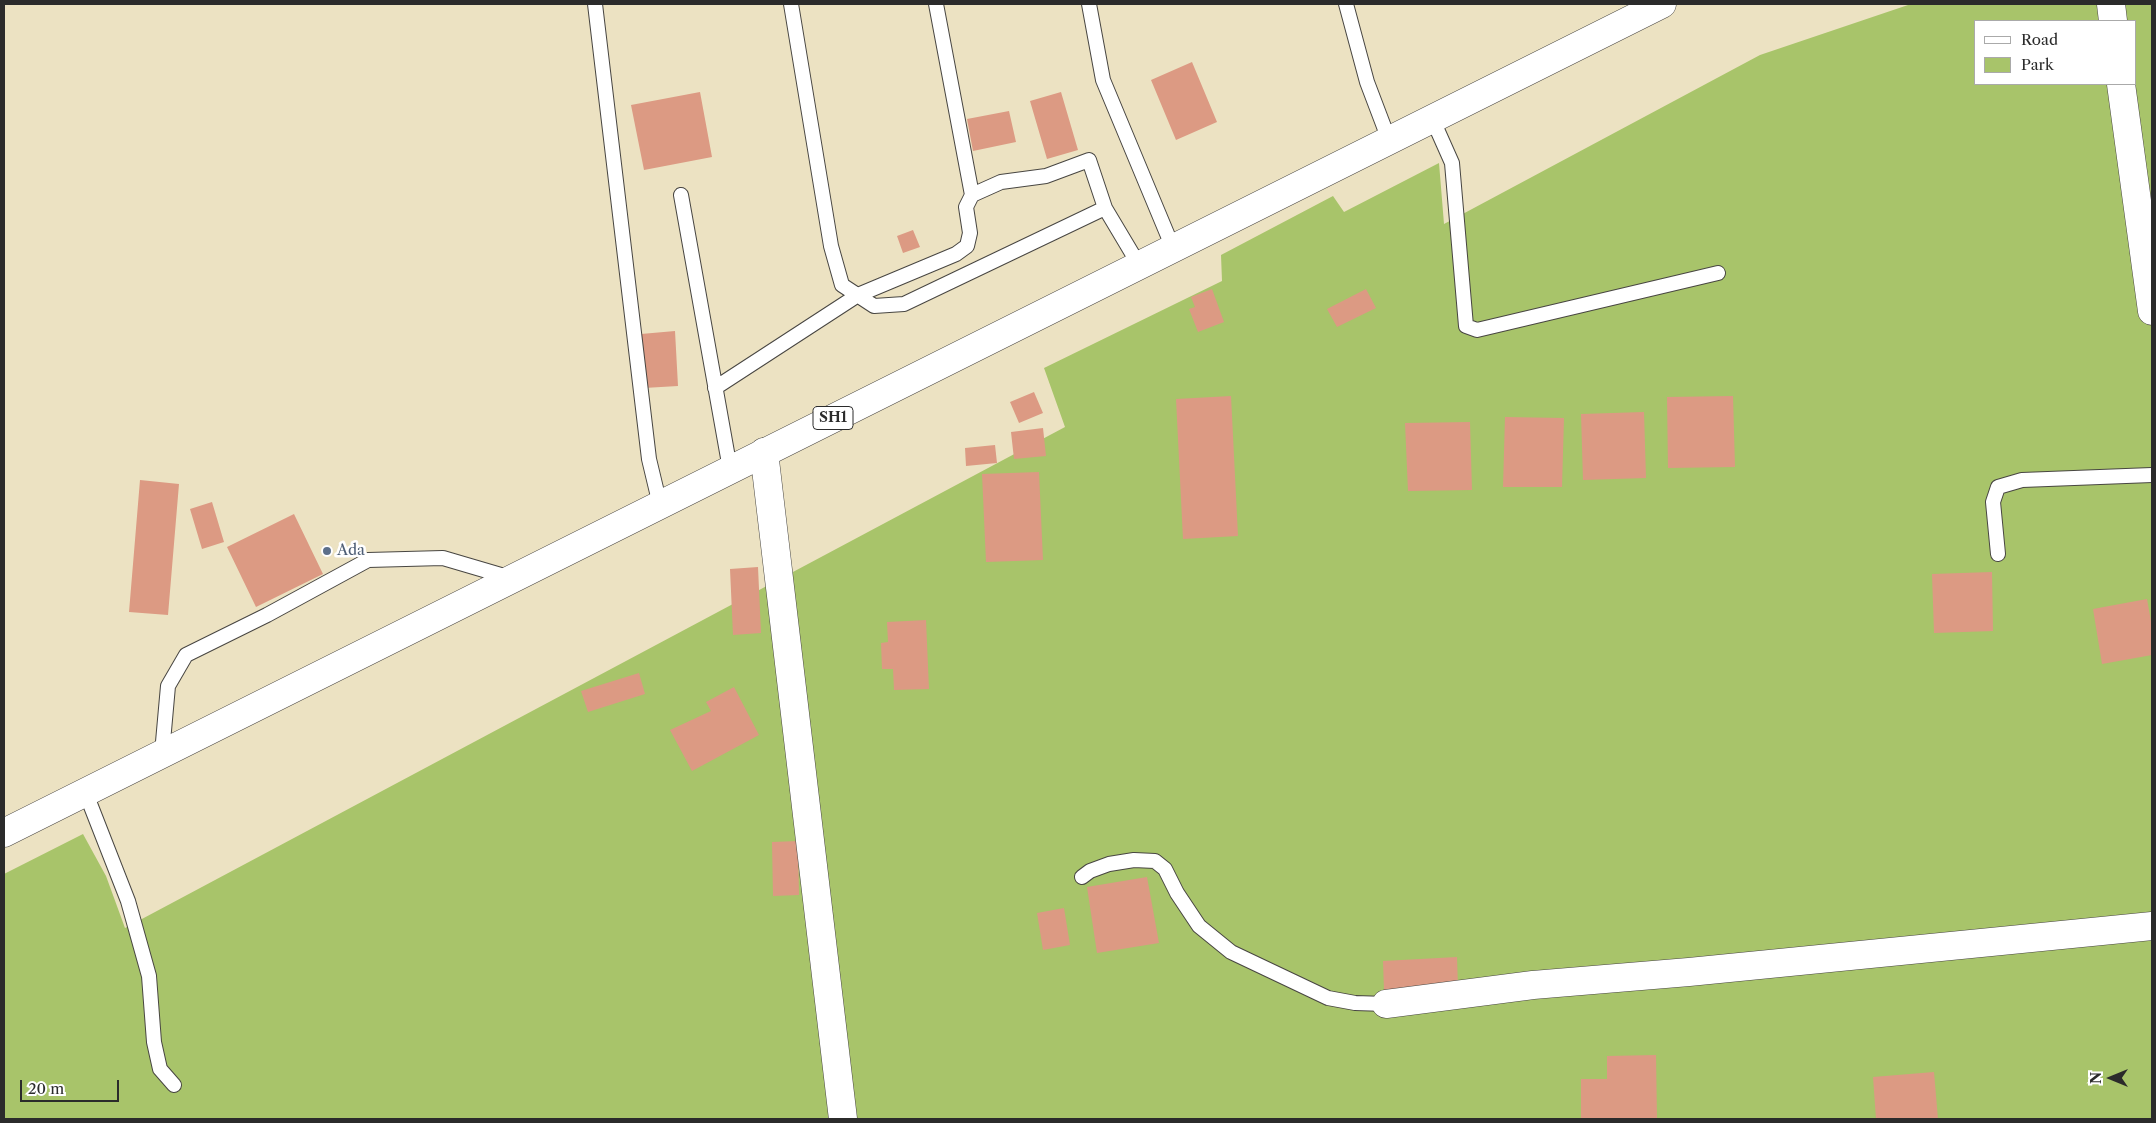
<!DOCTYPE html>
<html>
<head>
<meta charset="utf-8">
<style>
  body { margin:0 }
  #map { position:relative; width:2156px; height:1123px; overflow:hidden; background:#ece2c2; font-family:"Libre Caslon Text",serif }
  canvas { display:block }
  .frame { position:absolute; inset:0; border:5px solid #2b2b2b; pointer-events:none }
  .legend { position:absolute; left:1974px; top:20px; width:162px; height:65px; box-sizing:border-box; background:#fff; border:1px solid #aaa; margin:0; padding:6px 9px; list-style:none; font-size:15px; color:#2b2b2b }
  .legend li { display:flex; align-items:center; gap:10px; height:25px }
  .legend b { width:25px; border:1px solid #aaa }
  .north { position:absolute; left:2086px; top:1053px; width:50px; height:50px; -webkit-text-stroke:4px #fff; paint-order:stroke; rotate:270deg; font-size:14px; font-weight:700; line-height:20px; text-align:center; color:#2b2b2b }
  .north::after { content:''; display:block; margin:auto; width:18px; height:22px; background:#2b2b2b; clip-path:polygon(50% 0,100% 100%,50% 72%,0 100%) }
  .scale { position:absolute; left:20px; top:1080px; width:99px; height:22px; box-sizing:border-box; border:2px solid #2b2b2b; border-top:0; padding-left:6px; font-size:15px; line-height:18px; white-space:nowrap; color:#2b2b2b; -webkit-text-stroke:4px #fff; paint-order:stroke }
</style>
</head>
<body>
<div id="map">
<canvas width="2156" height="1123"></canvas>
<div class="frame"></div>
<ul class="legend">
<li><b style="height:6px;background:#fff"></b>Road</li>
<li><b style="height:14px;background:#a8c46a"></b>Park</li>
</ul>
<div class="north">N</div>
<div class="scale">20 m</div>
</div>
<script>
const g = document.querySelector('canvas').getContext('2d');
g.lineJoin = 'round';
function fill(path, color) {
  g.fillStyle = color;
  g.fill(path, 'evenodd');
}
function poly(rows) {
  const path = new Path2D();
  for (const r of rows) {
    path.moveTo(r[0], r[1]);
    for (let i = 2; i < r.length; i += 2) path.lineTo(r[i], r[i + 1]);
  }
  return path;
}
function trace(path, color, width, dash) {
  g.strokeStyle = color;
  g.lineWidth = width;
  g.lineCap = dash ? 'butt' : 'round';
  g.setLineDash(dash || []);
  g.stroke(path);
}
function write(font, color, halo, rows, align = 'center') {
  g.font = font + ' "Libre Caslon Text",serif';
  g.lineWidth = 5;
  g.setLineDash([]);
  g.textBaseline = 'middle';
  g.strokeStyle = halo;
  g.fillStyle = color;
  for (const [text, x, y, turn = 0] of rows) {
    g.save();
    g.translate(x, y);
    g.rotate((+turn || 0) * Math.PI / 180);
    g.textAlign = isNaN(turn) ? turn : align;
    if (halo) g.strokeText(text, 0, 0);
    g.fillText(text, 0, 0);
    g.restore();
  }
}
fill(poly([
  [1911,4,2152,4,2152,1119,4,1119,4,874,83,834,106,876,125,928,1065,427,1044,368,1222,281,1221,255,1333,196,1344,212,1439,163,1444,224,1760,55],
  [1975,21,2135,21,2135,84,1975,84]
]), '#a8c46a');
fill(poly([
  [1192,62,1217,122,1176,140,1151,80],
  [700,92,712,157,644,170,631,105],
  [1061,92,1078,150,1047,159,1030,101],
  [1009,111,1016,142,973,151,967,119],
  [913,230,920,247,903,253,897,236],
  [1212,289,1224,322,1198,332,1189,309,1195,307,1191,297],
  [1366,289,1376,308,1337,327,1327,309],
  [675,331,678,386,644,388,641,334],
  [1034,392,1043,413,1019,423,1010,402],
  [1231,396,1238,536,1183,539,1176,399],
  [1733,396,1735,467,1668,468,1667,397],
  [1644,412,1646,478,1583,480,1581,414],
  [1505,417,1564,418,1562,487,1503,487],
  [1470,422,1472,490,1408,491,1405,423],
  [1043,428,1046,456,1014,459,1011,432],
  [995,445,997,463,966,466,965,448],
  [1039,472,1043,560,986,562,982,474],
  [140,480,179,484,168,615,129,612],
  [212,502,224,542,202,549,190,509],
  [294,514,323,574,256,607,227,547],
  [758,567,761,633,733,635,730,569],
  [1992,572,1993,631,1934,633,1932,574],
  [2147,599,2152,627,2152,655,2102,664,2093,609],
  [926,620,929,689,894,690,893,669,882,669,881,643,888,642,887,622],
  [639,673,645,694,588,712,581,691],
  [734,687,759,735,692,771,670,730,711,711,706,702],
  [798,841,799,895,773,896,772,842],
  [1147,877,1159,943,1097,953,1087,887],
  [1064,908,1070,945,1043,950,1037,913],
  [1457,957,1458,987,1384,991,1383,961],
  [1656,1055,1657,1119,1581,1119,1581,1079,1607,1079,1607,1056],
  [1934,1072,1938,1119,1876,1119,1873,1077]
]), '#dc9a83');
const lane = poly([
  [595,4,649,459,660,505],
  [791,4,831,246,842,285,874,306,904,304,1105,208,1139,265],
  [936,4,972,195],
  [1089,4,1103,80,1173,248],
  [1346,4,1367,82,1389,140],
  [1432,118,1452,163,1466,326,1477,330,1718,273],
  [681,195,730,469],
  [715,388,858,295,956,254,967,246,970,233,966,207,972,195,1001,182,1046,176,1089,160,1105,208],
  [1998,554,1993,502,1998,487,2022,480,2152,475],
  [162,753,168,686,186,655,267,615,368,560,443,558,511,578],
  [85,791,128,901,149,976,154,1042,160,1069,174,1085],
  [1082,877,1090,871,1109,864,1134,860,1155,861,1165,869,1177,893,1199,926,1231,952,1328,998,1355,1003,1386,1004]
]);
const street = poly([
  [2111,4,2113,21],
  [2121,84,2152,311],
  [764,452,843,1119],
  [1386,1004,1533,985,1689,972,2152,926]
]);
const primary = poly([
  [4,833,1662,4]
]);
trace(lane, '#484642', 16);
trace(street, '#484642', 29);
trace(primary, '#484642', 29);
trace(lane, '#fff', 14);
trace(street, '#fff', 28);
trace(primary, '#fff', 28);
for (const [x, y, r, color] of [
  [327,551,5,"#5c6f8a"]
]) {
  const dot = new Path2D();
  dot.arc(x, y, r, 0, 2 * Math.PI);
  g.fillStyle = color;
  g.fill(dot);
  trace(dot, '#fff', 2);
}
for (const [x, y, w] of [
  [833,418,40]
]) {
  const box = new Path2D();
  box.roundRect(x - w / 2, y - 11.5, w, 23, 4);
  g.fillStyle = '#fff';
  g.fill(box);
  trace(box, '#2b2b2b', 1);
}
write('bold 14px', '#2b2b2b', null, [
  ["SH1",833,418]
]);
write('15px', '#4e5e75', '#fff', [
  ["Ada",337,551]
], 'left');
</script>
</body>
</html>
